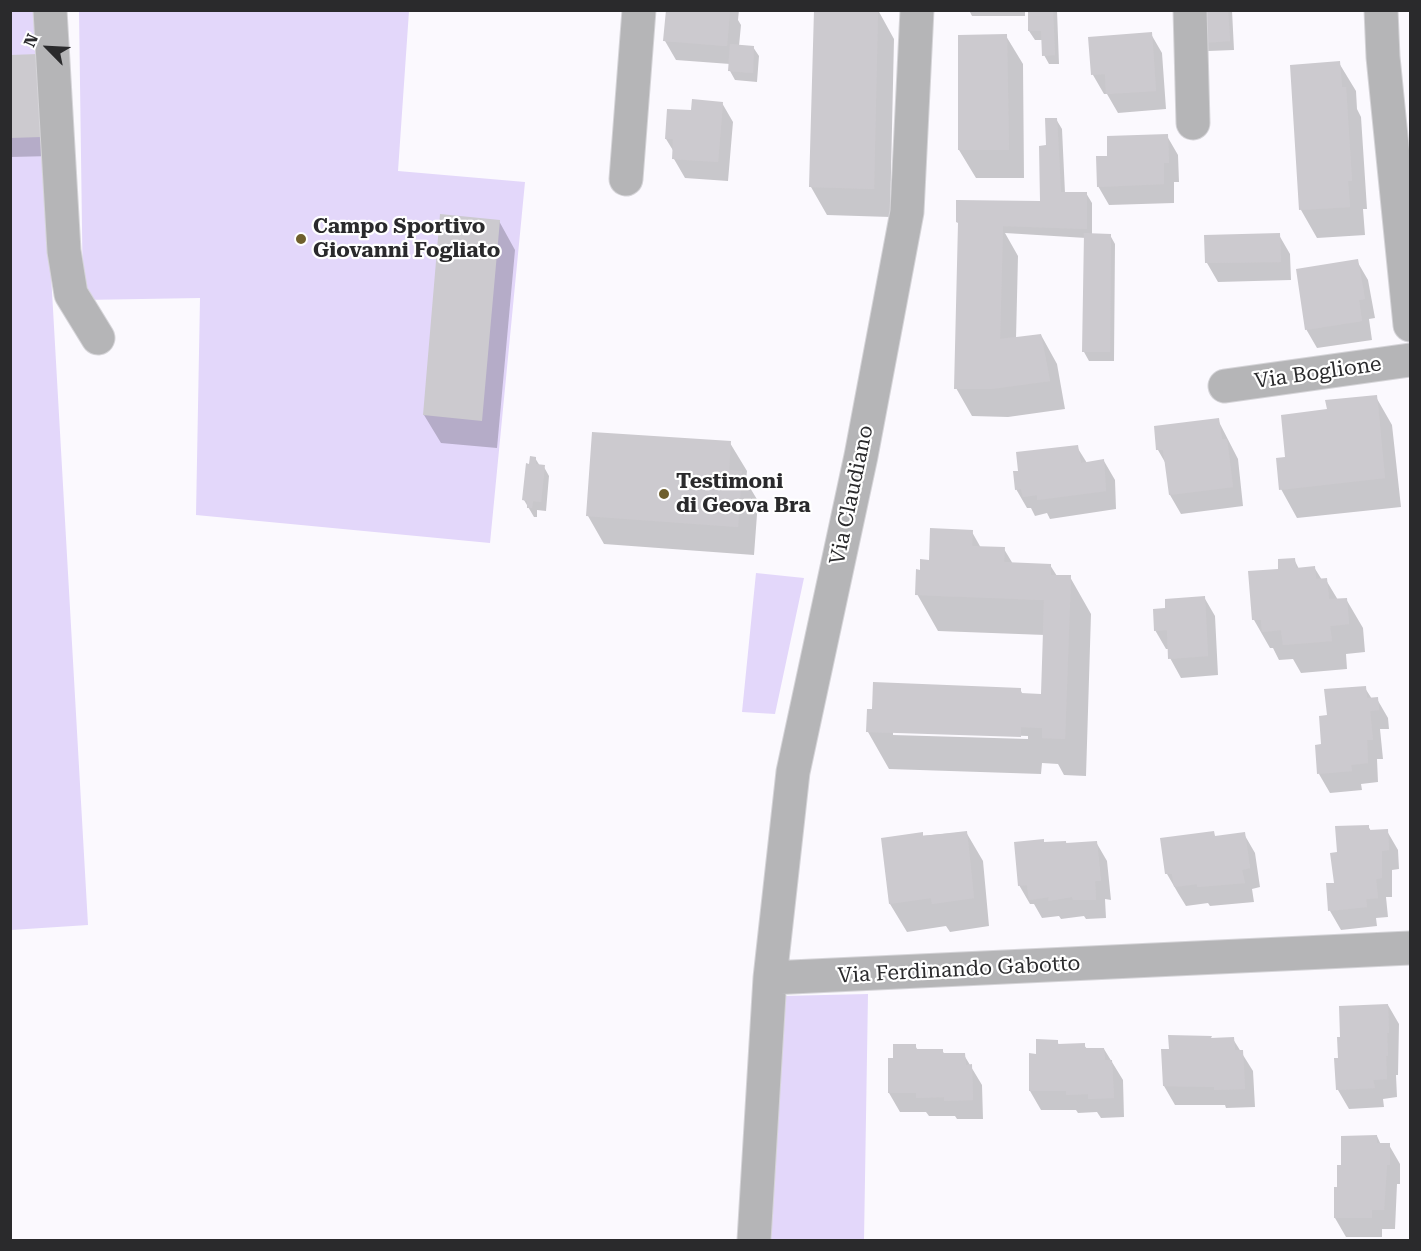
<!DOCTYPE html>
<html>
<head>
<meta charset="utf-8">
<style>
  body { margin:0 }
  #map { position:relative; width:1421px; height:1251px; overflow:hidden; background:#fbf9fe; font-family:"Roboto Serif",serif }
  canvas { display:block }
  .frame { position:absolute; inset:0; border:12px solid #2a2a2c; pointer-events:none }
  .north { position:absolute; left:18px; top:18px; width:60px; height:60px; -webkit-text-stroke:4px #fff; paint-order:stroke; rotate:294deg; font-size:16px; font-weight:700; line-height:24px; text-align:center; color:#2a2a2c }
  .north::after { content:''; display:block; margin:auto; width:21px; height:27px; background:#2a2a2c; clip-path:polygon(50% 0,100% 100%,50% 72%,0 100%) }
</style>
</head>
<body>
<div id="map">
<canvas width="1421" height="1251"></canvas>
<div class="frame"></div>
<div class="north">N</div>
</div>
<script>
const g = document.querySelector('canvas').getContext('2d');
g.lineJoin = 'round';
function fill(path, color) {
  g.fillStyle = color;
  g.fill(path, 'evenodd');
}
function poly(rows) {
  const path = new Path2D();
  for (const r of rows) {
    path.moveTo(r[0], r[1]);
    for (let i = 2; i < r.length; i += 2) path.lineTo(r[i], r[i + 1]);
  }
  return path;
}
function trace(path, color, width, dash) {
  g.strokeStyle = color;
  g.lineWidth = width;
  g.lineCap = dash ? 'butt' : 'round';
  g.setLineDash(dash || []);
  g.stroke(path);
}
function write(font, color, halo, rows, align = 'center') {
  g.font = font + ' "Roboto Serif",serif';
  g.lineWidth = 4.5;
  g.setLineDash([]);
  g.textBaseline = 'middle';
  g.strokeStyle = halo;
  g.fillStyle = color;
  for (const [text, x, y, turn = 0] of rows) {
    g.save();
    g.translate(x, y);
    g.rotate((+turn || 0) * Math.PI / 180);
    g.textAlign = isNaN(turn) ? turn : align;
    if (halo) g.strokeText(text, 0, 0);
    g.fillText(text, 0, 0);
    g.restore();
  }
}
fill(poly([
  [36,10,88,925,11,930,10,11],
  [79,11,409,11,398,171,525,182,490,543,196,515,200,298,83,300],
  [756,573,804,578,775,714,742,712],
  [868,994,864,1240,770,1240,782,996]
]), '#e3d7fa');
fill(poly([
  [667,10,739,10,738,20,741,25,739,46,753,47,759,56,757,82,735,80,730,71,730,64,676,60,665,41],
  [878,10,894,39,890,217,827,215,811,187],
  [969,10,1025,10,1025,16,972,16],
  [1029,10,1057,10,1059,64,1049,64,1044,55,1043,40,1035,40,1029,31],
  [1201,10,1232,10,1234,50,1208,51,1203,42],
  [1151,34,1162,53,1166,109,1118,113,1107,94,1104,94,1093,75,1090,39],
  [1006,36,1023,64,1024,178,976,178,959,150],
  [10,57,52,156,10,157],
  [1339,63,1356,91,1357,109,1361,117,1367,209,1363,209,1365,235,1317,238,1301,210,1291,66],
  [722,103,733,122,728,181,685,178,674,159,674,152,666,139,692,112],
  [1056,119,1062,129,1065,193,1086,193,1092,203,1092,235,1110,235,1115,244,1114,361,1089,361,1084,352,1086,238,1005,233,1018,256,1016,339,1041,335,1057,364,1065,409,1008,417,972,416,956,388,959,225,1042,203,1048,147],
  [1167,136,1178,155,1179,182,1174,182,1174,203,1109,205,1098,186],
  [499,221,515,250,497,448,441,443,424,415],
  [1279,235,1290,254,1291,280,1218,282,1207,263,1206,237],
  [1357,261,1368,280,1375,318,1369,319,1372,340,1317,348,1306,329],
  [1376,397,1392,425,1401,507,1297,518,1281,489,1286,458,1328,411],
  [1218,420,1238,459,1243,506,1181,514,1170,495,1166,464,1158,450],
  [730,443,747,471,746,481,758,501,754,555,604,544,588,516],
  [1077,447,1087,463,1104,461,1115,480,1116,509,1050,519,1047,513,1035,516,1031,508,1027,508,1016,489],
  [535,458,540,466,544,467,549,476,546,511,537,510,537,517,534,517,524,500,530,465],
  [972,532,981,548,1004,549,1013,564,1050,565,1057,576,1070,577,1091,614,1086,776,1064,775,1058,764,1042,763,1041,774,889,769,868,732,1020,689,1023,695,1042,695,1045,635,938,631,917,594,921,571,930,561],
  [893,732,1028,736,1028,739,893,735],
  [1294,559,1299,569,1314,567,1322,580,1326,580,1338,600,1346,599,1363,628,1365,652,1346,654,1347,669,1301,673,1293,659,1279,660,1273,648,1270,648,1254,620,1280,570],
  [1204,597,1215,616,1218,675,1181,678,1170,658,1169,649,1166,649,1155,630],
  [1365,688,1372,699,1377,699,1388,718,1389,729,1380,729,1383,759,1377,759,1378,782,1361,784,1362,790,1330,793,1319,774,1329,717],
  [1368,826,1371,831,1387,831,1398,850,1399,869,1392,870,1392,897,1386,897,1388,917,1376,918,1377,926,1341,930,1330,911,1336,885,1339,853],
  [966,832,983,861,989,926,950,932,946,926,907,932,890,904,883,839],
  [1213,833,1216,838,1244,834,1255,853,1260,887,1252,889,1254,902,1210,906,1208,903,1186,906,1178,893,1167,874],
  [1066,842,1067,845,1096,842,1107,861,1111,900,1105,899,1106,918,1086,919,1084,916,1061,919,1059,916,1042,918,1034,904,1030,904,1019,885],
  [1388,1005,1399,1024,1398,1075,1396,1075,1397,1097,1383,1099,1384,1107,1349,1109,1338,1090,1340,1060],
  [1191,1038,1233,1039,1253,1071,1255,1107,1226,1108,1225,1105,1175,1105,1164,1086],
  [1057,1041,1059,1045,1084,1045,1087,1049,1104,1049,1123,1080,1124,1117,1101,1118,1097,1112,1078,1113,1076,1110,1041,1110,1030,1091,1038,1055],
  [915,1045,918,1051,942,1050,945,1055,964,1055,982,1085,983,1119,957,1119,955,1116,929,1116,926,1112,900,1112,889,1093,895,1059],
  [1377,1136,1381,1145,1389,1145,1400,1164,1400,1184,1397,1184,1395,1229,1382,1229,1382,1237,1346,1237,1335,1218,1338,1188]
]), '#0003');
fill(poly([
  [666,10,730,10,727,46,663,41],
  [814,10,878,10,874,189,809,187],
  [1028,10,1053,10,1055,55,1042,56,1041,31,1028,31],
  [1200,10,1228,10,1230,41,1201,43],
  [1152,32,1156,91,1106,94,1105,74,1091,75,1088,37],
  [1007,34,1009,150,958,150,958,35],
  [730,44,754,46,753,73,728,71],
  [38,54,42,137,10,138,10,55],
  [1340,61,1342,87,1346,87,1352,181,1348,181,1350,207,1299,210,1290,65],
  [692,99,723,102,718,162,672,159,673,139,665,139,667,109,691,110],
  [1045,118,1057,118,1061,192,1087,192,1087,229,1003,226,1000,339,1041,334,1050,381,991,389,954,389,958,223,956,222,956,200,1040,201,1039,146,1046,145],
  [1168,134,1169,163,1164,163,1164,184,1097,187,1096,156,1107,156,1107,136],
  [440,214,500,220,482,421,423,415],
  [1084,233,1111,234,1110,352,1082,352],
  [1280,233,1281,262,1205,263,1204,235],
  [1358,259,1365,299,1359,300,1362,321,1305,330,1296,269],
  [1377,395,1385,478,1279,490,1276,458,1285,457,1281,415,1327,409,1325,400],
  [1219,418,1222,439,1227,439,1233,487,1169,495,1163,450,1156,450,1154,426],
  [592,432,731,441,729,470,742,471,738,527,586,516],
  [1078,445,1081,463,1104,459,1106,491,1037,500,1037,495,1023,497,1021,489,1015,490,1013,471,1018,471,1016,452],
  [530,456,536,457,536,464,545,465,541,502,533,501,532,508,527,508,527,501,522,500,526,463,529,464],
  [930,528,973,530,972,546,1005,547,1004,562,1051,564,1051,575,1071,575,1065,739,1042,738,1042,728,1021,727,1021,737,866,732,867,709,872,709,873,682,1021,688,1021,693,1041,694,1044,600,915,595,916,569,920,570,920,559,929,560],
  [1295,558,1296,568,1315,566,1316,579,1327,578,1329,599,1347,598,1349,624,1330,626,1332,641,1283,645,1281,630,1262,632,1261,620,1252,620,1248,571,1278,569,1278,559],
  [1205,596,1208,656,1168,659,1167,630,1154,631,1153,609,1165,608,1165,599],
  [1366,686,1367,698,1378,697,1379,710,1370,711,1373,740,1367,740,1368,763,1351,765,1352,771,1317,774,1315,745,1321,744,1319,716,1327,715,1324,689],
  [1369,825,1369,830,1388,829,1389,850,1382,851,1382,878,1376,879,1378,898,1366,899,1367,907,1328,911,1326,883,1334,883,1330,853,1337,852,1335,826],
  [967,831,974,898,932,904,931,898,889,904,881,838,923,832,923,836],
  [1214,831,1215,836,1245,832,1250,868,1242,870,1245,883,1197,887,1197,884,1174,887,1172,874,1165,874,1160,838],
  [1044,839,1044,842,1066,841,1066,843,1097,841,1101,881,1095,881,1096,900,1073,900,1072,897,1048,901,1049,897,1029,900,1027,885,1018,886,1014,842],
  [1388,1004,1389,1033,1387,1033,1388,1056,1386,1056,1387,1079,1373,1080,1375,1088,1336,1090,1334,1058,1338,1058,1337,1037,1340,1037,1339,1006],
  [1168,1035,1212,1036,1211,1038,1234,1037,1235,1050,1243,1050,1245,1089,1214,1090,1214,1087,1163,1086,1161,1049,1169,1049],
  [1036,1039,1058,1040,1058,1044,1085,1043,1085,1048,1104,1048,1105,1060,1112,1060,1114,1098,1088,1099,1088,1094,1066,1095,1066,1091,1029,1091,1029,1053,1036,1054],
  [893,1044,916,1044,916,1049,943,1049,943,1053,965,1053,966,1065,972,1064,973,1100,944,1101,944,1097,916,1098,916,1093,888,1093,888,1058,893,1058],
  [1377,1135,1377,1143,1390,1143,1390,1165,1387,1165,1384,1210,1372,1210,1372,1218,1334,1218,1334,1187,1337,1187,1337,1165,1341,1165,1341,1136]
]), '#cccacf');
const minor = poly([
  [50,10,64,251,71,294,98,338],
  [1190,10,1193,123],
  [1381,10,1383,57,1410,325],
  [626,179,639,10],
  [1225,386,1410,360],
  [770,978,1410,948],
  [754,1240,770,978,793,772,861,456,907,212,917,10]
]);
trace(minor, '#d5d4d8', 35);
trace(minor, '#b5b5b7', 33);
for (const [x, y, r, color] of [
  [301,239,6,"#6f5f2d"],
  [664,494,6,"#6f5f2d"]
]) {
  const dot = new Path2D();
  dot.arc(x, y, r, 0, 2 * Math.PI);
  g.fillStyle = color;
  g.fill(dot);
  trace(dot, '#fff', 2);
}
write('bold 21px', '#2a2a2c', '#fff', [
  ["Campo Sportivo",313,227],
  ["Giovanni Fogliato",313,251],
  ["Testimoni",676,482],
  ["di Geova Bra",676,506]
], 'left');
write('21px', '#2a2a2c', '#fff', [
  ["Via Boglione",1318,373,-8],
  ["Via Claudiano",852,495,-78],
  ["Via Ferdinando Gabotto",959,970,-3]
]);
</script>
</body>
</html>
